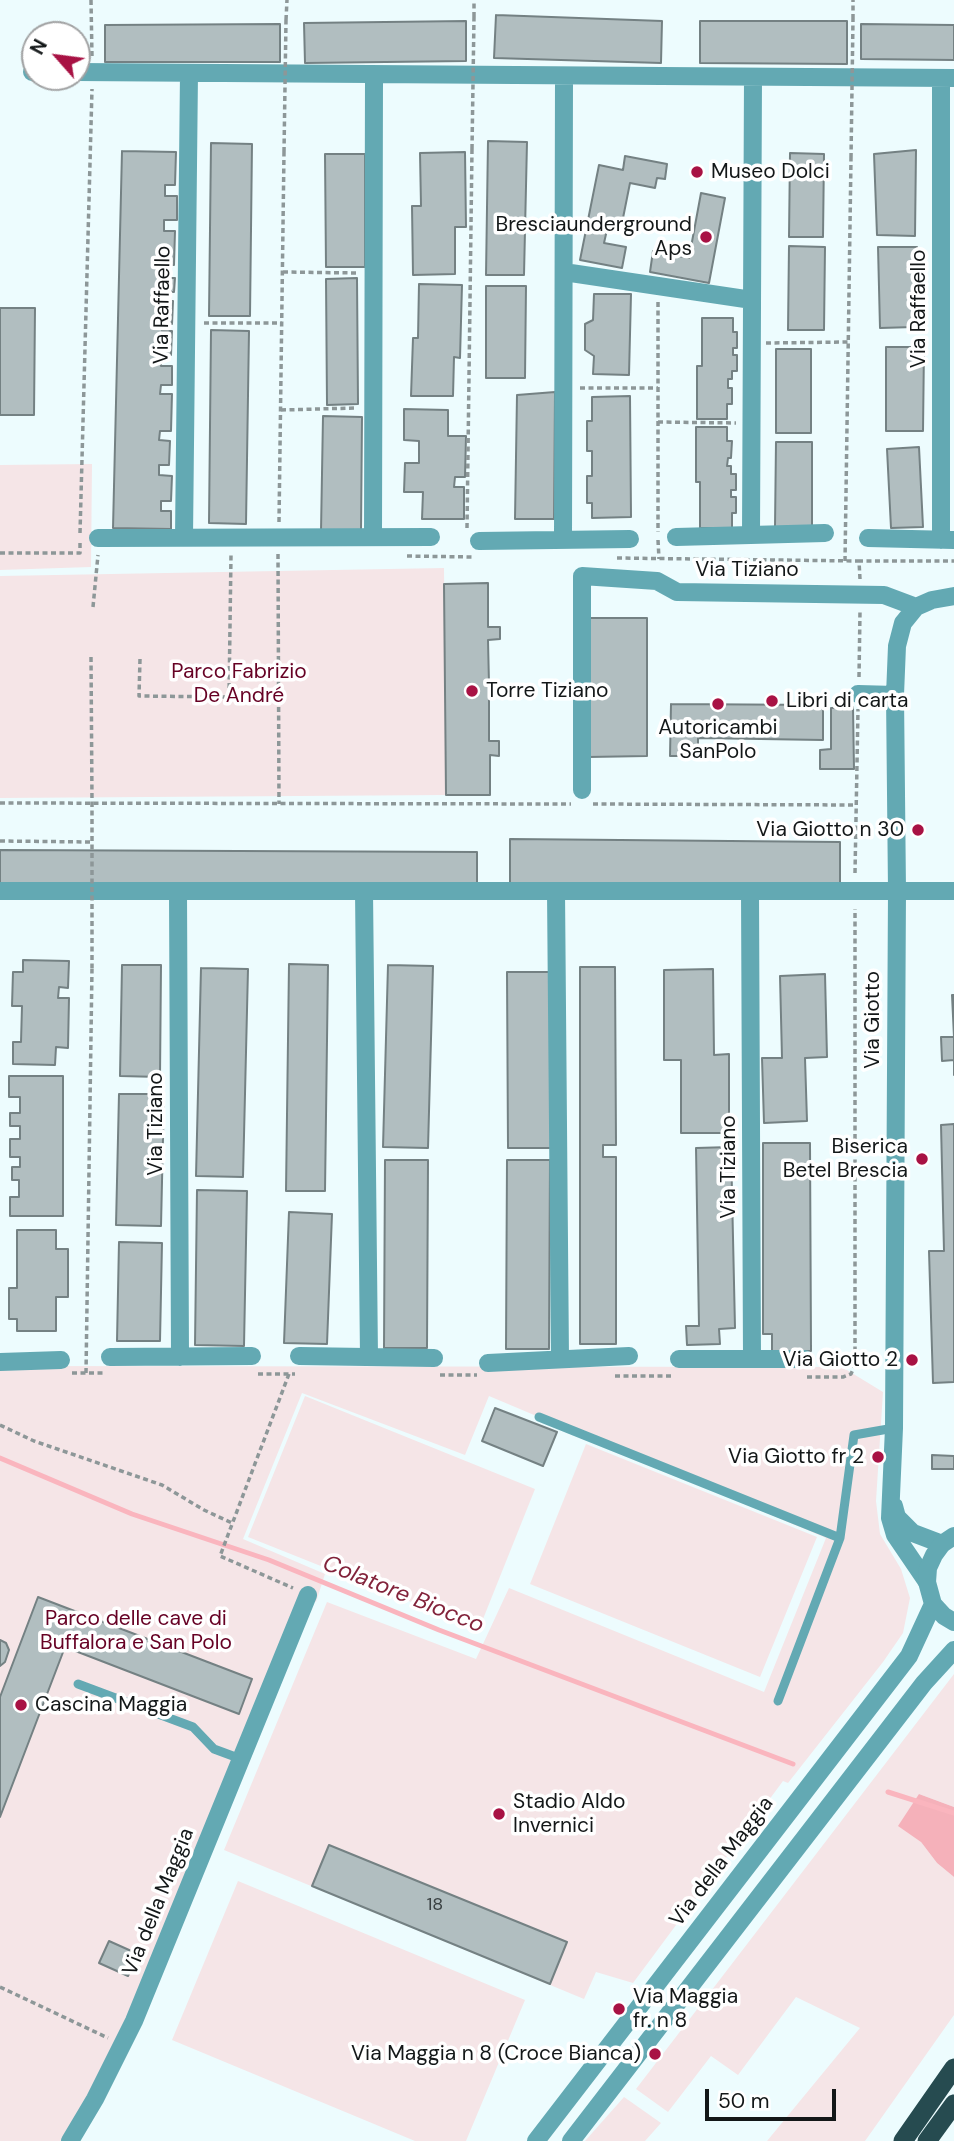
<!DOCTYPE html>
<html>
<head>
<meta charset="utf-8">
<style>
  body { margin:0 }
  #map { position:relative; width:954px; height:2141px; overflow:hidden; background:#edfcfe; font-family:"DM Sans",sans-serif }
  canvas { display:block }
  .north { position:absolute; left:21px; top:21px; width:70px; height:70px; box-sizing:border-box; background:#fff; border:2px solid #a1a2a3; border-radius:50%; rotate:298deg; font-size:19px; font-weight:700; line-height:28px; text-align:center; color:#131718 }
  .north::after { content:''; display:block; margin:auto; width:24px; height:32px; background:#a81244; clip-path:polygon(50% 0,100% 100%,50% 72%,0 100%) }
  .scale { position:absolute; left:705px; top:2089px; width:131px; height:32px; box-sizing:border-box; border:4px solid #131718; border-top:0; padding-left:9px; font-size:21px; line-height:24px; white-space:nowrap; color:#131718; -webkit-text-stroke:5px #fff; paint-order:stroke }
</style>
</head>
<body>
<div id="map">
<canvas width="954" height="2141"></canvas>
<div class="north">N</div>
<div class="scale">50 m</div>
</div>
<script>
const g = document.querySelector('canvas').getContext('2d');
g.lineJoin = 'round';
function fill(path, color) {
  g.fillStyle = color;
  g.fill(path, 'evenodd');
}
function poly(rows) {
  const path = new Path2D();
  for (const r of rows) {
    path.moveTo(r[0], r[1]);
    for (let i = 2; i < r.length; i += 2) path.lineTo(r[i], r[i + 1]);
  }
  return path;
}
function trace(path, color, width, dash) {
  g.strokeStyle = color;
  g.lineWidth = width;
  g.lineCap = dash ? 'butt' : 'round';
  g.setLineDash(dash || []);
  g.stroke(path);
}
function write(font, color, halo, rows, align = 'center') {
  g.font = font + ' "DM Sans",sans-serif';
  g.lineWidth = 7;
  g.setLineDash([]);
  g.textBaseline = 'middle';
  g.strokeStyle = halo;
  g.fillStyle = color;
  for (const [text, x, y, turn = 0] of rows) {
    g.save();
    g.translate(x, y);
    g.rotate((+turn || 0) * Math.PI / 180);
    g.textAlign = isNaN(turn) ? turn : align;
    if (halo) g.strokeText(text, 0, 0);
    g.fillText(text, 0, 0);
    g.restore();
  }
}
fill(poly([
  [92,464,91,567,0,570,0,465],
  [444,568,446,795,0,798,0,576],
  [0,1366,842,1367,883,1392,876,1501,880,1534,901,1569,910,1598,903,1633,883,1662,788,1783,783,1781,633,1983,596,1972,584,1999,224,1850,327,1602,476,1659,509,1588,764,1692,826,1538,489,1396,465,1455,302,1393,243,1539,325,1574,316,1602,299,1595,117,2043,66,2141,0,2141],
  [305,1396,535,1489,479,1629,248,1537],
  [586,1444,817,1537,760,1677,530,1584],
  [954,1674,954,1807,919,1794,921,1842,937,1863,954,1877,954,2015,865,2141,767,2141,860,2028,796,1997,738,2075,711,2056,668,2112,636,2089],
  [238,1881,525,2000,466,2141,415,2141,172,2040],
  [624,2097,661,2123,645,2141,585,2141]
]), '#f5e5e7');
fill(poly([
  [919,1794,954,1807,954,1877,937,1863,921,1842,898,1826]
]), '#f5b1ba');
trace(poly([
  [0,1458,132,1514,269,1560,439,1630,793,1764],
  [888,1792,954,1813]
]), '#fab5be', 5);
const building = poly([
  [496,15,662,21,661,63,494,58,496,15],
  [466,21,466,61,305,63,304,23,466,21],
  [700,21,847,21,847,64,700,63,700,21],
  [280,24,280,62,105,62,105,25,280,24],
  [861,24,954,25,954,60,861,59,861,24],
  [488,141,527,142,524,275,486,275,488,141],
  [211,143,252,144,250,316,209,316,211,143],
  [916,150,915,236,877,235,874,154,916,150],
  [122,151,176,152,175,185,165,185,165,196,177,196,177,220,164,220,164,231,175,231,174,265,163,265,163,278,175,278,174,292,164,292,163,301,173,301,172,324,162,323,162,331,172,331,171,355,161,355,161,366,172,366,172,385,161,385,160,394,172,394,171,431,160,431,159,440,170,441,169,465,159,465,159,475,172,476,171,501,161,501,161,511,171,511,171,529,113,528,122,151],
  [465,152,466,227,455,227,455,274,413,275,412,206,421,206,420,153,465,152],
  [790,153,824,154,823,237,789,237,790,153],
  [325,154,365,154,365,267,326,267,325,154],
  [625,156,667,164,665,179,657,178,655,188,630,183,622,223,609,221,604,243,626,247,622,268,580,260,599,165,623,170,625,156],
  [701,193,725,198,709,283,650,272,653,251,689,258,701,193],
  [789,246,825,247,824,330,788,330,789,246],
  [878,247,917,247,914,327,880,328,878,247],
  [357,278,358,404,327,405,326,279,357,278],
  [419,284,462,285,460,358,454,357,453,396,411,396,413,338,418,338,419,284],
  [486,286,526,286,525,378,486,378,486,286],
  [594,294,631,294,629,375,593,374,594,356,585,350,585,324,593,320,594,294],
  [0,308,35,308,34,415,0,415,0,308],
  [702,318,733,318,733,332,737,332,737,348,733,348,733,355,737,355,737,371,732,371,732,379,728,379,728,388,732,388,732,404,727,404,727,419,697,419,697,366,702,366,702,318],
  [211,330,249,331,246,524,209,523,211,330],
  [886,347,924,347,923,431,886,431,886,347],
  [776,349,811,349,811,433,776,433,776,349],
  [555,392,554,519,515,519,517,395,555,392],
  [630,396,631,517,592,518,592,503,587,503,587,476,592,476,592,451,587,451,587,421,592,421,592,397,630,396],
  [404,409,448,410,448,436,466,436,465,477,455,477,454,487,464,487,464,519,422,519,423,492,404,492,405,463,419,463,419,441,404,440,404,409],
  [323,416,362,417,361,532,321,531,323,416],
  [696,427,727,427,727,441,732,441,731,458,728,458,727,466,731,466,731,474,736,474,736,490,731,490,731,497,736,497,736,513,732,513,732,528,700,528,700,482,696,482,696,427],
  [776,442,812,442,812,527,775,527,776,442],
  [919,447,923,527,891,528,887,449,919,447],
  [488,583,488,627,500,627,500,639,488,640,489,684,499,684,499,697,489,697,489,741,499,741,499,756,490,755,490,795,446,795,444,584,488,583],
  [587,618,647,618,647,756,588,757,587,618],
  [671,704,823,705,823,740,698,738,698,756,670,756,671,704],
  [853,707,854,769,820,769,820,750,831,749,831,708,853,707],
  [510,839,840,842,840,886,510,883,510,839],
  [0,850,477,852,477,888,0,886,0,850],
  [23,960,69,961,68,988,59,987,58,998,69,998,68,1048,56,1047,55,1065,13,1064,13,1042,21,1042,22,1006,12,1006,13,972,23,972,23,960],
  [289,964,328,965,325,1191,286,1191,289,964],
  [122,965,161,965,160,1077,120,1076,122,965],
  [388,965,433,966,428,1148,383,1147,388,965],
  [580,967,615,967,616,1145,603,1145,603,1157,616,1157,616,1344,580,1344,580,967],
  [201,968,248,969,243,1177,196,1176,201,968],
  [713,969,714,1055,729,1054,729,1133,681,1133,681,1060,664,1060,664,970,713,969],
  [507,972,552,972,552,1148,508,1148,507,972],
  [825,974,827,1057,805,1058,807,1121,764,1123,762,1058,782,1058,780,976,825,974],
  [952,995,954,995,954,1075,954,1060,942,1061,941,1037,954,1037,952,995],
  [9,1076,63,1076,63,1216,10,1216,10,1197,19,1197,19,1180,12,1180,12,1167,20,1167,20,1157,10,1157,10,1139,20,1139,20,1126,10,1126,10,1113,20,1113,20,1097,9,1097,9,1076],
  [119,1094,164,1094,161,1226,116,1225,119,1094],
  [954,1124,954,1382,933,1383,929,1251,944,1251,941,1125,954,1124],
  [763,1143,810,1143,811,1351,772,1351,772,1334,763,1334,763,1143],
  [731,1147,735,1328,719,1329,720,1344,687,1345,686,1326,699,1326,696,1148,731,1147],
  [385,1160,428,1160,427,1348,384,1348,385,1160],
  [507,1160,550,1160,549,1349,506,1349,507,1160],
  [197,1190,247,1191,244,1346,195,1345,197,1190],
  [289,1212,332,1214,327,1344,284,1343,289,1212],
  [17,1230,56,1230,56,1249,68,1249,68,1297,56,1297,56,1331,17,1331,17,1319,9,1319,9,1288,17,1288,17,1230],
  [119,1242,162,1243,160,1341,117,1341,119,1242],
  [495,1408,557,1432,543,1466,482,1441,495,1408],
  [932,1455,954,1456,954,1469,932,1469,932,1455],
  [38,1597,252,1679,239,1714,65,1647,0,1817,0,1697,38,1597],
  [0,1640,6,1643,9,1650,5,1662,0,1666,0,1640],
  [329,1845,567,1942,550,1984,312,1886,329,1845],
  [109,1941,138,1954,128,1976,99,1963,109,1941]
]);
fill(building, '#b1bec0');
trace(building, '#748183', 2);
trace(poly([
  [91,0,92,57],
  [474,17,474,0],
  [853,19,853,0],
  [286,20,287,0],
  [283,272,357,273],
  [658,302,658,532],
  [204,323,282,323],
  [766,343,848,342],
  [580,388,658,388],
  [281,410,355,408],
  [658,422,736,423],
  [279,522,284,152],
  [467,528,472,149],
  [80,533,92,89],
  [658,540,659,559],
  [0,553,80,553,80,540],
  [278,554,279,804],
  [407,556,473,557],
  [617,558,859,561],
  [845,561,851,158],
  [860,579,859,561,954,561],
  [93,607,98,555],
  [91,657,92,802],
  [140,659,139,696,229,697,231,555],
  [859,677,860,611],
  [0,803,571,804],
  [593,804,856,805],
  [0,841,92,842],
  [855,873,858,709],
  [72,1373,103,1373],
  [86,1373,92,968],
  [258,1374,295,1374],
  [289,1374,220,1556,293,1588],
  [440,1375,477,1375],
  [615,1376,673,1376],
  [807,1377,843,1377,851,1374,855,1365,855,909],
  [0,1425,34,1441,162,1485,204,1510,232,1523],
  [0,1987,108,2038]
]), '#8d9798', 3.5, [5, 3.5]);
trace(poly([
  [539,1417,840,1538],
  [78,1684,193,1727,214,1749,241,1759],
  [778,1701,840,1538,854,1435,894,1428]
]), '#63a9b3', 9);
trace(poly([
  [32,72,35,72],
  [77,72,954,78],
  [564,272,752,300],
  [751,535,753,77],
  [184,537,189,73],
  [373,537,374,75],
  [676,537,825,533],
  [98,538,431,537],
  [868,538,954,540],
  [563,540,564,76],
  [941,540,941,78],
  [479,541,630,539],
  [858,694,895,695],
  [582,790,582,576,657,581,677,592,884,595,916,607],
  [0,891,954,891],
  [178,891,180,1357],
  [364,891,369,1357],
  [556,891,560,1359],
  [750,891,752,1359],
  [299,1356,434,1358],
  [110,1357,252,1356],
  [679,1359,805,1359],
  [0,1362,61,1360],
  [488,1363,629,1356],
  [894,1506,897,1517,913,1533,942,1544],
  [927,1582,895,1535,890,1518,894,1428,897,891,895,695,897,646,903,623,916,607,932,600,954,596],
  [70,2141,95,2099,134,2021,308,1595]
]), '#63a9b3', 18);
trace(poly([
  [954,1536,942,1544,934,1555,928,1568,927,1582,933,1604,944,1616,954,1622],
  [536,2141,909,1656,933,1604],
  [571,2141,924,1683,954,1650]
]), '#63a9b3', 18);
trace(poly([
  [903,2141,954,2068],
  [927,2141,954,2104]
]), '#264b50', 19);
trace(poly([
  [472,149,474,17],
  [284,152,286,20],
  [851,158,853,19],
  [92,802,92,968]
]), '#8d9798', 3.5, [5, 3.5]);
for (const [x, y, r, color] of [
  [697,172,7,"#a81244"],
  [706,237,7,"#a81244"],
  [472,691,7,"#a81244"],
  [772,701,7,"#a81244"],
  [718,704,7,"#a81244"],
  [918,830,7,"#a81244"],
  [922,1159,7,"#a81244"],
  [912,1360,7,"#a81244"],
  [878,1457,7,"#a81244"],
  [21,1705,7,"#a81244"],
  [499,1814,7,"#a81244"],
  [619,2009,7,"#a81244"],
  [655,2054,7,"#a81244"]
]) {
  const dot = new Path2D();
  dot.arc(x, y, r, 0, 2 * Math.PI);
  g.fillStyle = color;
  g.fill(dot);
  trace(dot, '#fff', 2.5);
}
write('18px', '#3a4142', null, [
  ["18",435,1905]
]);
write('21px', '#131718', '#fff', [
  ["Museo Dolci",711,172],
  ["Bresciaunderground",692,225,"right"],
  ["Aps",692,249,"right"],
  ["Torre Tiziano",486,691],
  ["Libri di carta",786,701],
  ["Autoricambi",718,728,"center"],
  ["SanPolo",718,752,"center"],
  ["Via Giotto n 30",904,830,"right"],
  ["Biserica",908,1147,"right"],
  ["Betel Brescia",908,1171,"right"],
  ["Via Giotto 2",898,1360,"right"],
  ["Via Giotto fr 2",864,1457,"right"],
  ["Cascina Maggia",35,1705],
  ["Stadio Aldo",513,1802],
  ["Invernici",513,1826],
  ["Via Maggia",633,1997],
  ["fr. n 8",633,2021],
  ["Via Maggia n 8 (Croce Bianca)",641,2054,"right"]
], 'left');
write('21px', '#131718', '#fff', [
  ["Via Raffaello",163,305,-89],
  ["Via Raffaello",919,309,-90],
  ["Via Tiziano",747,570],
  ["Via Giotto",873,1020,-90],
  ["Via Tiziano",156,1124,-90],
  ["Via Tiziano",729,1167,-90],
  ["Via della Maggia",722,1862,-53],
  ["Via della Maggia",159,1902,-68]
]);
write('21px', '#660124', '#fff', [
  ["Parco Fabrizio",239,672],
  ["De André",239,696],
  ["Parco delle cave di",136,1619],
  ["Buffalora e San Polo",136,1643]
]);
write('italic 23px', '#82233b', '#fff', [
  ["Colatore Biocco",403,1595,22]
]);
</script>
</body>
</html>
